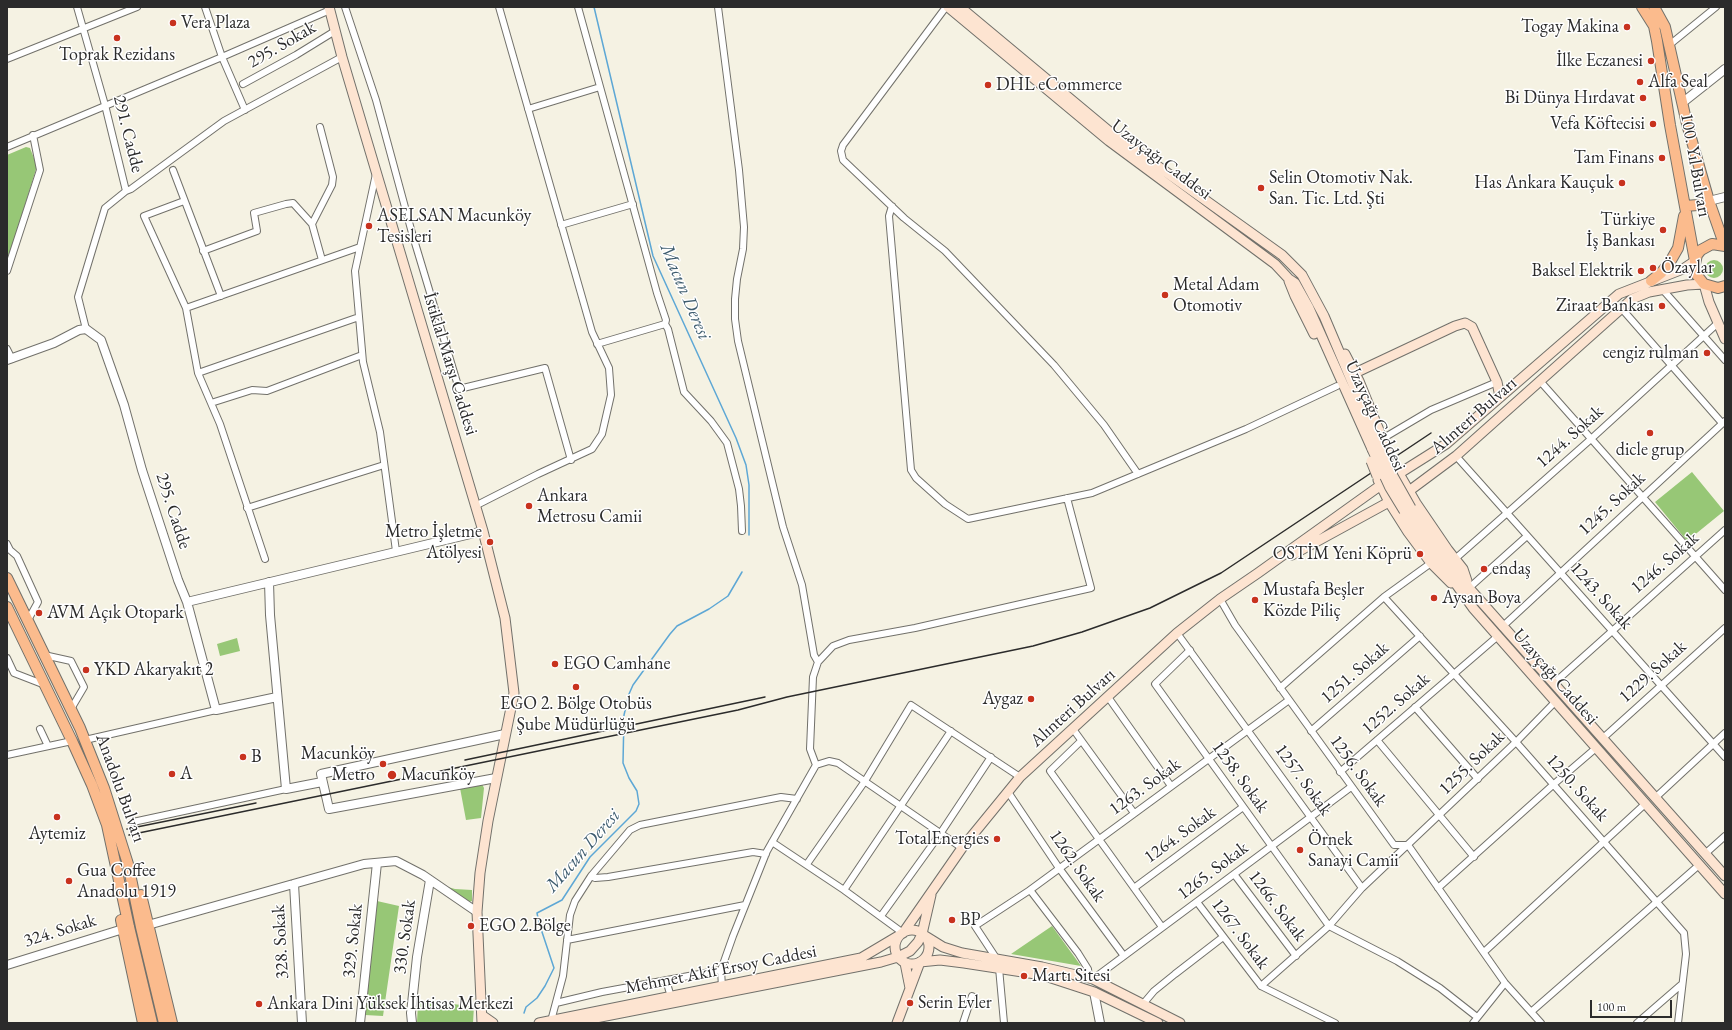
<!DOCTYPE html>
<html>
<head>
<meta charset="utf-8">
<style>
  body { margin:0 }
  #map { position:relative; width:1732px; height:1030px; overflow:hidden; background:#f5f2e3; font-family:"EB Garamond",serif }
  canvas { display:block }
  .frame { position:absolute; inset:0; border:8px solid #2b2b2b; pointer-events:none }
  .scale { position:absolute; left:1590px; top:1000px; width:82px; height:18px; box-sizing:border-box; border:2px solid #2b2b2b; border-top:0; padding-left:5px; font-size:12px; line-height:14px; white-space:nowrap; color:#2b2b2b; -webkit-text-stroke:3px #fff; paint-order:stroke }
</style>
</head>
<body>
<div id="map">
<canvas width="1732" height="1030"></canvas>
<div class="frame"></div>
<div class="scale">100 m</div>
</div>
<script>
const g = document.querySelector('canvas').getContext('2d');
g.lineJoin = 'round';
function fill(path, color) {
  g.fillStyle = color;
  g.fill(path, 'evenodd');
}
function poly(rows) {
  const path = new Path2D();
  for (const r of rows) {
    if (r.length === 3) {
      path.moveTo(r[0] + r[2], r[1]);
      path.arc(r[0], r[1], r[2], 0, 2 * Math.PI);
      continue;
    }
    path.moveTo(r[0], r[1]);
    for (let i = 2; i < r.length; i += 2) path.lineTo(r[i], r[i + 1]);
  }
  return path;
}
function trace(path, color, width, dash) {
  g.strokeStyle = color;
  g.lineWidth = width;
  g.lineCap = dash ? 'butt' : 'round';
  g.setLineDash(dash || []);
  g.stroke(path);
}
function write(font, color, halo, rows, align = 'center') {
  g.font = font + ' "EB Garamond",serif';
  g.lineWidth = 3;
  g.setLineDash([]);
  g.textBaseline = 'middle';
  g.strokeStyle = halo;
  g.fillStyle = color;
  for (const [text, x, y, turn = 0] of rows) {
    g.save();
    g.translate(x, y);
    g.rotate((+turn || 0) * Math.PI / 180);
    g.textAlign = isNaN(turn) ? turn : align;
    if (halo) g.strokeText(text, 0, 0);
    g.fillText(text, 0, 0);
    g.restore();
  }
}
fill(poly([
  [26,147,30,148,37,166,10,253,7,256,7,155],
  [1714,269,9],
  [1692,472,1724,511,1687,541,1655,502],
  [237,638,240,651,220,656,217,644],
  [482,784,484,788,481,818,466,820,460,788],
  [444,886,455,889,472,890,472,901,469,902],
  [377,901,399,906,383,1016,365,1015],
  [1052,926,1081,966,1011,954],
  [418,1001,474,1006,473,1023,417,1023]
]), '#97c776');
trace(poly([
  [594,7,653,256,736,438,746,465,749,485,749,535],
  [524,1013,526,1007,537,998,545,986,554,968,539,923,537,913,562,900,590,857,636,811,639,804,637,791,629,778,623,763,624,715,629,694,633,685,670,634,677,626,709,609,728,596,742,572]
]), '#5da7d5', 1.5);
const minor = poly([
  [77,7,105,105,126,191,105,208,78,297,86,329],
  [205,7,222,57,245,110],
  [345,7,376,100,412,233,459,389,545,368,571,460],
  [578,7,657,293,666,320,665,324,668,329,684,392,711,421,727,443,739,489,741,506,742,531],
  [718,7,739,170,744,227,743,249,737,279,735,299,735,319,738,341,783,527,802,585,814,655,818,662],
  [946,7,843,145,841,151,843,160,904,218,945,251,1054,365,1104,425,1138,474],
  [1668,46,1716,7],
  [7,59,137,7],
  [243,84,296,55,335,31],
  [528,109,600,87],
  [320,127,333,177,332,185,312,224,322,260],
  [7,147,222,57,330,10],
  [173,170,221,296],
  [376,174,355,271,363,362,380,432,396,551],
  [126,191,131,189,224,121,342,57],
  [184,201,144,216,186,308,198,373,220,424,265,559],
  [892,206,889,216,911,470,916,478,945,504,968,519,1092,493,1246,429,1337,386],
  [561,225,633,204],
  [203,251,257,231,254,213,286,204,293,203,312,224],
  [7,271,40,170,33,135],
  [1663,290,1725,360],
  [186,308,360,247],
  [1622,309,1722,423],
  [597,344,665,324],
  [7,349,12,359],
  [198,373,359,317],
  [1540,381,1725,590],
  [211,403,252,390,267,391,362,355],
  [1382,439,1431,410,1497,382],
  [1456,456,1725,757],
  [475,506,538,474,592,449,602,434,611,395,609,368,592,332,499,7],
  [247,508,384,465],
  [7,544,10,550,17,556,38,602,28,620],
  [1455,559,1591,439,1719,322],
  [1469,588,1527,536],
  [1384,597,1516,742,1684,933,1686,954,1678,1023],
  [1220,599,1235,625,1394,845,1408,845,1505,983,1541,1023],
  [1502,627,1725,421],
  [1177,633,1362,888,1329,926,1261,986,1197,902],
  [1190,650,1155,684,1329,926,1397,961,1440,988,1477,1017],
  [44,655,71,661,84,687,71,709],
  [7,658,14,673,45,685],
  [1553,684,1725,530],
  [1280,688,1384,597,1431,563],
  [1108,697,1171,786],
  [1415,707,1478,779],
  [40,729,48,746],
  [1073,729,1134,813],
  [1311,731,1420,636],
  [1602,739,1725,628],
  [85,740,216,710],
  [1377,740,1474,857],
  [1081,741,1050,771,1162,927],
  [7,755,72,741],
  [816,765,810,749,813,677,818,662,833,646,849,640,915,628,1091,588,1067,498],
  [1340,772,1498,636],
  [1008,792,1059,868,1124,956],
  [1655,798,1725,733],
  [133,822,286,789],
  [772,842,844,890,903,933],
  [1706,853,1725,836],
  [807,864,865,781,911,705,1020,777],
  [1234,874,1296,956],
  [591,876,595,878,608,877,753,852,766,854],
  [1134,888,1243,807],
  [1362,888,1516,742,1555,702],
  [1438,888,1554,784,1596,748],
  [844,890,951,731],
  [1030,890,1078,953,1088,969,1089,978],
  [881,916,940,834,991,757],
  [567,940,745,905],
  [1484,952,1645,804],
  [998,961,975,926,1030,890,1289,700],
  [999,968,1004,1023],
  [1093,979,1351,787],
  [666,980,671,997],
  [1261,986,1335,1023],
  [722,987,721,970,733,936,767,851,816,765,829,761,838,763,962,848],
  [556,1003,602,992,721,970],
  [1143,1004,1154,991,1175,974,1223,937],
  [1531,1012,1699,865],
  [551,1021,563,976,570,915,575,901,591,876,630,830,640,825,781,797,797,799],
  [963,1023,972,996],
  [1473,1023,1505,983],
  [1637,1023,1682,984]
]);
const tertiary = poly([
  [1682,103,1725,69],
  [1709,201,1725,197],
  [7,360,54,343,79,330,86,329,101,340,124,405,142,470,178,580,187,602,216,710,277,697],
  [269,582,270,615,286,789,322,782],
  [187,602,483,531],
  [496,778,329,809,321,774,505,734],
  [294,884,302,1023],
  [148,925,364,864,396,861,423,875,477,912],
  [7,965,123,929],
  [1094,992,1100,1023],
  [360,1023,377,863],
  [412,1023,411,1013,417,957,430,880]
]);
const secondary = poly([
  [329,7,342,57,483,531,505,618,514,693,488,821,480,873,477,912,482,1023],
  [948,7,1109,141,1275,264,1289,279,1295,283,1309,308,1372,449],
  [960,7,1110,132,1282,255,1302,275,1324,316,1380,448],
  [1289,281,1295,296,1314,334],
  [1345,354,1359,381,1387,450],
  [1355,373,1455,326,1465,323,1472,327,1497,382,1500,397],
  [1394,465,1416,503,1448,550,1463,569,1467,581],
  [1378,480,1389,502,1408,532,1431,563,1451,583],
  [1411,508,1469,588,1725,876],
  [1404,511,1473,608,1725,894],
  [1292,555,1409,491,1456,456,1632,299,1649,292,1687,285,1704,284,1709,302,1725,339],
  [912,947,17],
  [922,934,943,947,962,953,1042,967,1093,979,1180,1023],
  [920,962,940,960,964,963,1042,975,1094,992,1158,1023],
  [905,963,910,988],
  [483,1016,493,1023],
  [539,1023,861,958,903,933,962,848,1020,777,1177,633,1220,599,1258,573,1381,485,1446,444,1619,294,1683,269,1695,261],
  [570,1023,881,962,898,957,910,951,918,942,922,934,931,895],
  [897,1023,920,962]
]);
const primary = poly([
  [1642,7,1654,26,1657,41,1670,125,1695,261],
  [1654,7,1665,27,1687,124,1709,201,1722,238,1725,243],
  [1685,206,1698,205,1709,201],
  [1725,246,1712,244,1701,250,1697,255,1694,268,1696,274,1704,284,1718,288,1725,286],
  [1651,281,1661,273,1670,262,1678,248,1684,216],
  [7,578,80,728,104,788,128,864,141,927,164,1023],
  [7,607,72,741,92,785,107,825,129,927,152,1023],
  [141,895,172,1023],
  [121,920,143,1023]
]);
trace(minor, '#72716b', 8);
trace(tertiary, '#72716b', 10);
trace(secondary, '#72716b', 11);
trace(primary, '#72716b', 12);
trace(minor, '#fff', 6);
trace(tertiary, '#fff', 8);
trace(secondary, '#fde4d1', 9);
trace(primary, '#fbbb8d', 10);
trace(poly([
  [465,760,765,697],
  [127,829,256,803],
  [129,835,738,710,787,697,1033,646,1082,632,1150,608,1221,573,1431,433]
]), '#2b2b2b', 1.5);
const secondaryBridge = poly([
  [1380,448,1393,476,1411,508],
  [1372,449,1390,488,1404,511],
  [1371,461,1377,476]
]);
trace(secondaryBridge, '#72716b', 11, []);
trace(secondaryBridge, '#fde4d1', 9);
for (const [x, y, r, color] of [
  [173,23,4,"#c8321e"],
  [1627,27,4,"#c8321e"],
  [117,38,4,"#c8321e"],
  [1651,61,4,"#c8321e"],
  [1640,82,4,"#c8321e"],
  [988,85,4,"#c8321e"],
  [1643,98,4,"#c8321e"],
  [1653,124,4,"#c8321e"],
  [1662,158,4,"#c8321e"],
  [1622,183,4,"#c8321e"],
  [1261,188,4,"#c8321e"],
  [369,226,4,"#c8321e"],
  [1663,230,4,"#c8321e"],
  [1653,268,4,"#c8321e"],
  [1641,271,4,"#c8321e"],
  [1165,295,4,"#c8321e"],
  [1662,306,4,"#c8321e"],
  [1707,353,4,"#c8321e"],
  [1650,433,4,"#c8321e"],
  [529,506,4,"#c8321e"],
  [490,542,4,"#c8321e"],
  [1420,554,4,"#c8321e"],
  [1484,569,4,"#c8321e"],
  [1434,598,4,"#c8321e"],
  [1255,600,4,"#c8321e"],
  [39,613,4,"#c8321e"],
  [555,664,4,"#c8321e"],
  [86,670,4,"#c8321e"],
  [576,687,4,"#c8321e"],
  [1031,699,4,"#c8321e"],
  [243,757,4,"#c8321e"],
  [383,764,4,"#c8321e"],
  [172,774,4,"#c8321e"],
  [392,775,5,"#c8321e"],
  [57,817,4,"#c8321e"],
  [997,839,4,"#c8321e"],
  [1300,850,4,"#c8321e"],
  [69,881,4,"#c8321e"],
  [952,920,4,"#c8321e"],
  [471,926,4,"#c8321e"],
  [1024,976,4,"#c8321e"],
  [910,1003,4,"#c8321e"],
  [259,1004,4,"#c8321e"]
]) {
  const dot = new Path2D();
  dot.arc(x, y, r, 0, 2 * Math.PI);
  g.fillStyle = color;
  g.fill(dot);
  trace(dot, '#fff', 1.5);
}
write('18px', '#2b2b2b', '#fff', [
  ["Vera Plaza",181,23],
  ["Togay Makina",1619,27,"right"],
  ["Toprak Rezidans",117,55,"center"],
  ["İlke Eczanesi",1643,61,"right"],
  ["Alfa Seal",1648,82],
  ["DHL eCommerce",996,85],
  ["Bi Dünya Hırdavat",1635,98,"right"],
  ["Vefa Köftecisi",1645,124,"right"],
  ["Tam Finans",1654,158,"right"],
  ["Selin Otomotiv Nak.",1269,178],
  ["San. Tic. Ltd. Şti",1269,199],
  ["Has Ankara Kauçuk",1614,183,"right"],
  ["ASELSAN Macunköy",377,216],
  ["Tesisleri",377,237],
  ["Türkiye",1655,220,"right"],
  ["İş Bankası",1655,241,"right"],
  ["Özaylar",1661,268],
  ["Baksel Elektrik",1633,271,"right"],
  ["Metal Adam",1173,285],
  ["Otomotiv",1173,306],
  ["Ziraat Bankası",1654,306,"right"],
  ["cengiz rulman",1699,353,"right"],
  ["dicle grup",1650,450,"center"],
  ["Ankara",537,496],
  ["Metrosu Camii",537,517],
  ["Metro İşletme",482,532,"right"],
  ["Atölyesi",482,553,"right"],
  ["OSTİM Yeni Köprü",1412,554,"right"],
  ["endaş",1492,569],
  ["Mustafa Beşler",1263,590],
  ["Közde Piliç",1263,611],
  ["Aysan Boya",1442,598],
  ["AVM Açık Otopark",47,613],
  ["EGO Camhane",563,664],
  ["YKD Akaryakıt 2",94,670],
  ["Aygaz",1023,699,"right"],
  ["EGO 2. Bölge Otobüs",576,704,"center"],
  ["Şube Müdürlüğü",576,725,"center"],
  ["Macunköy",375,754,"right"],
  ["Metro",375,775,"right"],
  ["B",251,757],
  ["A",180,774],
  ["Macunköy",401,775],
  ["Aytemiz",57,834,"center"],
  ["TotalEnergies",989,839,"right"],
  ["Örnek",1308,840],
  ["Sanayi Camii",1308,861],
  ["Gua Coffee",77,871],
  ["Anadolu 1919",77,892],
  ["BP",960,920],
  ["EGO 2.Bölge",479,926],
  ["Martı Sitesi",1032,976],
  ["Serin Evler",918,1003],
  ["Ankara Dini Yüksek İhtisas Merkezi",267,1004]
], 'left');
write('18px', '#2b2b2b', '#fff', [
  ["295. Sokak",282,45,-30],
  ["291. Cadde",128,134,76],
  ["Uzayçağı Caddesi",1161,160,37],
  ["100. Yıl Bulvarı",1695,165,80],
  ["İstiklal Marşı Caddesi",450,364,73],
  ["Uzayçağı Caddesi",1375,416,65],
  ["Alınteri Bulvarı",1474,416,-41],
  ["1244. Sokak",1570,437,-42],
  ["1245. Sokak",1612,504,-43],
  ["295. Cadde",173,511,72],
  ["1246. Sokak",1665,563,-41],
  ["1243. Sokak",1601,596,48],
  ["1229. Sokak",1653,672,-42],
  ["1251. Sokak",1355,673,-41],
  ["Uzayçağı Caddesi",1555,677,49],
  ["1252. Sokak",1396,704,-41],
  ["Alınteri Bulvarı",1073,708,-42],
  ["1255. Sokak",1472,763,-44],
  ["1256. Sokak",1358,771,54],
  ["1258. Sokak",1240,777,54],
  ["1257. Sokak",1303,780,54],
  ["1263. Sokak",1145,787,-36],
  ["Anadolu Bulvarı",120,788,70],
  ["1250. Sokak",1577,788,48],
  ["1264. Sokak",1180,835,-36],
  ["1262. Sokak",1077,866,55],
  ["1265. Sokak",1213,871,-37],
  ["1266. Sokak",1277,906,53],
  ["324. Sokak",60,931,-17],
  ["1267. Sokak",1240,934,53],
  ["330. Sokak",405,937,-82],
  ["329. Sokak",353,941,-84],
  ["328. Sokak",281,942,-93],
  ["Mehmet Akif Ersoy Caddesi",721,970,-11]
]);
write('italic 19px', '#3f5d6f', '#fff', [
  ["Macun Deresi",685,292,67],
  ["Macun Deresi",583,851,-49]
]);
</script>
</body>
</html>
